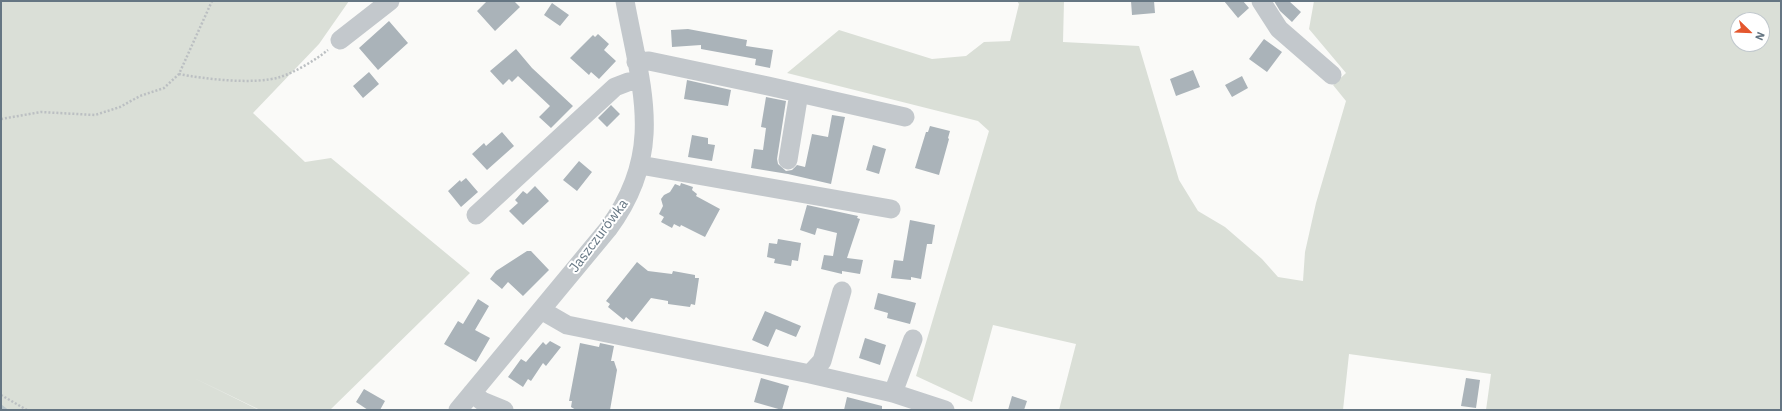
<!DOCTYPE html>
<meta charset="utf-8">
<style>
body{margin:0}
#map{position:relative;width:1782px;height:411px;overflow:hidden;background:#fafaf8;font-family:"IBM Plex Sans",sans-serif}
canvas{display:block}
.frame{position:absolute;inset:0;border:2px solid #657683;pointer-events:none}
.north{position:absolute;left:1730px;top:12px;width:40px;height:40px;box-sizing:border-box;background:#fff;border:1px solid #c1c8cd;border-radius:50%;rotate:113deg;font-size:11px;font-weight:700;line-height:16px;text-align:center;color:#657683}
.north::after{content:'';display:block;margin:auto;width:14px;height:18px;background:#e4572e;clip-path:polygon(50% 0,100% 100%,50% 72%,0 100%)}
</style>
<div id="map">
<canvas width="1782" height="411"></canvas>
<div class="frame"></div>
<div class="north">N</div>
</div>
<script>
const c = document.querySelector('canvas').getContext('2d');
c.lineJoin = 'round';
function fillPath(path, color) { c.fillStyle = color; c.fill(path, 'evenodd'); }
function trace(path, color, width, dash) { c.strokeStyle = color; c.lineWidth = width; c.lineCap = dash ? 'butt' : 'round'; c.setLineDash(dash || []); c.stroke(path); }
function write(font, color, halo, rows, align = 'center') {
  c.font = font + ' "IBM Plex Sans",sans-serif'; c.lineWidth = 4; c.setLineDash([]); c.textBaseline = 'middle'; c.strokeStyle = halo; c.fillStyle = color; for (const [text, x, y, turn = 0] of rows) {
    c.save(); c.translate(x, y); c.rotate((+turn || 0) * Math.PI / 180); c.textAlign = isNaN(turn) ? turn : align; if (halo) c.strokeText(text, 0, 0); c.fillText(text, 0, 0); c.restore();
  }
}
fillPath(new Path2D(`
 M1,1h348l-30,43 -66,69 52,49 26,-4 139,115 -140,137h-70l-68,-33 67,33h-258z
 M1017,1h47l-1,41 76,4 40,134 19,31 27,16 37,32 16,18 25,4 2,-29 11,-49 30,-102 -13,-16 13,-12 -37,-44 5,-28h467v409h-295l5,-36 -142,-20 -6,56h-284l17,-66 -83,-19 -21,77 -56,-26 73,-245 -11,-10 -191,-48 52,-43 93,29 34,-3 18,-14 26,-1 9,-37zM1738,20h24v24h-24z`), '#dadfd7');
trace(new Path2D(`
 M1,407l4,3`), '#bbc7cb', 4.5);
fillPath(new Path2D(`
 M487,1h27l6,6 -25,24 -18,-20z
 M1131,1h23l1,12 -23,2z
 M1224,1h19l6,7 -11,10z
 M1274,1h15l12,11 -9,10 -12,-11z
 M552,3l17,12 -9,11 -16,-11z
 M389,21l19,22 -30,27 -19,-22z
 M688,29l59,11 -1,6 27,4 -3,18 -15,-3 1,-6 -55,-10v-4l-29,2 -1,-17z
 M598,34l11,10 -5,6 12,11 -17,18 -8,-7 -2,3 -19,-17 23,-23 2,2z
 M1264,39l18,13 -15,20 -18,-13z
 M516,49l16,19 41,38 -22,22 -12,-11 11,-11 -32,-30 -6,6 -3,-3 -6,6 -13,-14z
 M1193,70l7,17 -24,9 -6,-17z
 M369,72l10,12 -16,14 -10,-12z
 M1242,76l6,12 -16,9 -7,-12z
 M687,80l44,10 -3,16 -44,-7z
 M766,97l20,4 -9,58 1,5 8,7 6,-1 5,-5 8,2 7,-33 16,3 4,-22 13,2 -14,67 -43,-10 -37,-6 3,-19 9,1 3,-22 -5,-1z
 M611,105l9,9 -13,13 -9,-9z
 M930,126l20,5 -2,7 1,1 -10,36 -24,-7 11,-36h2z
 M502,132l12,14 -27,24 -15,-16 12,-11 2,3z
 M692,135l16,3v6l7,1 -3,16 -24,-4z
 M873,145l13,4 -7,25 -13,-4z
 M579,161l13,11 -15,19 -14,-11z
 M466,178l12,14 -17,15 -13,-16 12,-11 1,2z
 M681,183l12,4 -1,3 5,4 -1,2 24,13 -15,28 -24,-12 -1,2 -6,-3 -2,4 -11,-6 3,-5 -5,-3 4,-8 -2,-7 3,-4 6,-3 5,-8 5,2z
 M535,186l14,15 -26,24 -14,-14 9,-8 -3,-3 8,-9 4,3z
 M807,205l51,11 -1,2 3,1 -13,39 16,2 -3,14 -18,-3v3l-21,-5 3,-14 9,1 4,-23 -20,-5 -2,7 -15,-5z
 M910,220l25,5 -3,19h-5l-6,35 -10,-2v3l-20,-2 3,-18 9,1z
 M778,239l23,4 -3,18 -6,-1 -1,6 -17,-3 1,-4 -8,-2 2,-14 8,1z
 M527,251h4l18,19 -26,26 -15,-14 -6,7 -12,-10 6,-8z
 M637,262l11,9 24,3 1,-3 22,4v3h4l-4,27 -4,-1 -1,3 -22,-3v-3l-17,-3 -19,24 -6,-5 -2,3 -16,-13 2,-3 -4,-3z
 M878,293l38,10 -6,21 -23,-6 1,-5 -14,-4z
 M478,299l11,7 -14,24 15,8 -14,24 -32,-18 14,-23 5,3z
 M765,311l36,15 -5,11 -20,-8 -8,18 -16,-7z
 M865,338l21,7 -6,20 -21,-7z
 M550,341l11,6 -15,19 -3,-3 -12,18 -3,-2 -5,8 -15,-10 13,-18 5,3 17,-20 3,3z
 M580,343l19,4 1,-4 14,3 -3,15h3l3,9 -7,40h-34l-5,-3 1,-6h-3z
 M761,378l28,8 -7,24 -28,-8z
 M1466,378l14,2 -4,28 -15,-2z
 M364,389l21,12 -5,9h-12l-12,-8z
 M1012,396l15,5 -3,9h-16z
 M847,397l35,9v4h-38z`), '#aab3b9');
trace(new Path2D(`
 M179,74c25,5 76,11 101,3 14,-4 37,-18 48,-27
 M1,119l40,-7 54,3 25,-8 20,-11 24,-8 15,-14 33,-73
 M1,395l26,15`), '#bbbfc2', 2.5, [2, 2]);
trace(new Path2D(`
 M1261,1l18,28 53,46
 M340,40l50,-39
 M636,62l13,-1 119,25 137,31
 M788,160l11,-67
 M640,165l251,44
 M476,215l139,-128 13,-5 12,-2
 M541,310l26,15 243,49 12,-13 20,-70
 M810,374l83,19 52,17
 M472,393l10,8 22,9
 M893,393l20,-54
 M458,410l150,-181c58,-78 33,-141 17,-228`), '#c3c8cc', 19);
write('14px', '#657683', '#fff', [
 ["Jaszczurówka",599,236,-53]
]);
</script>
